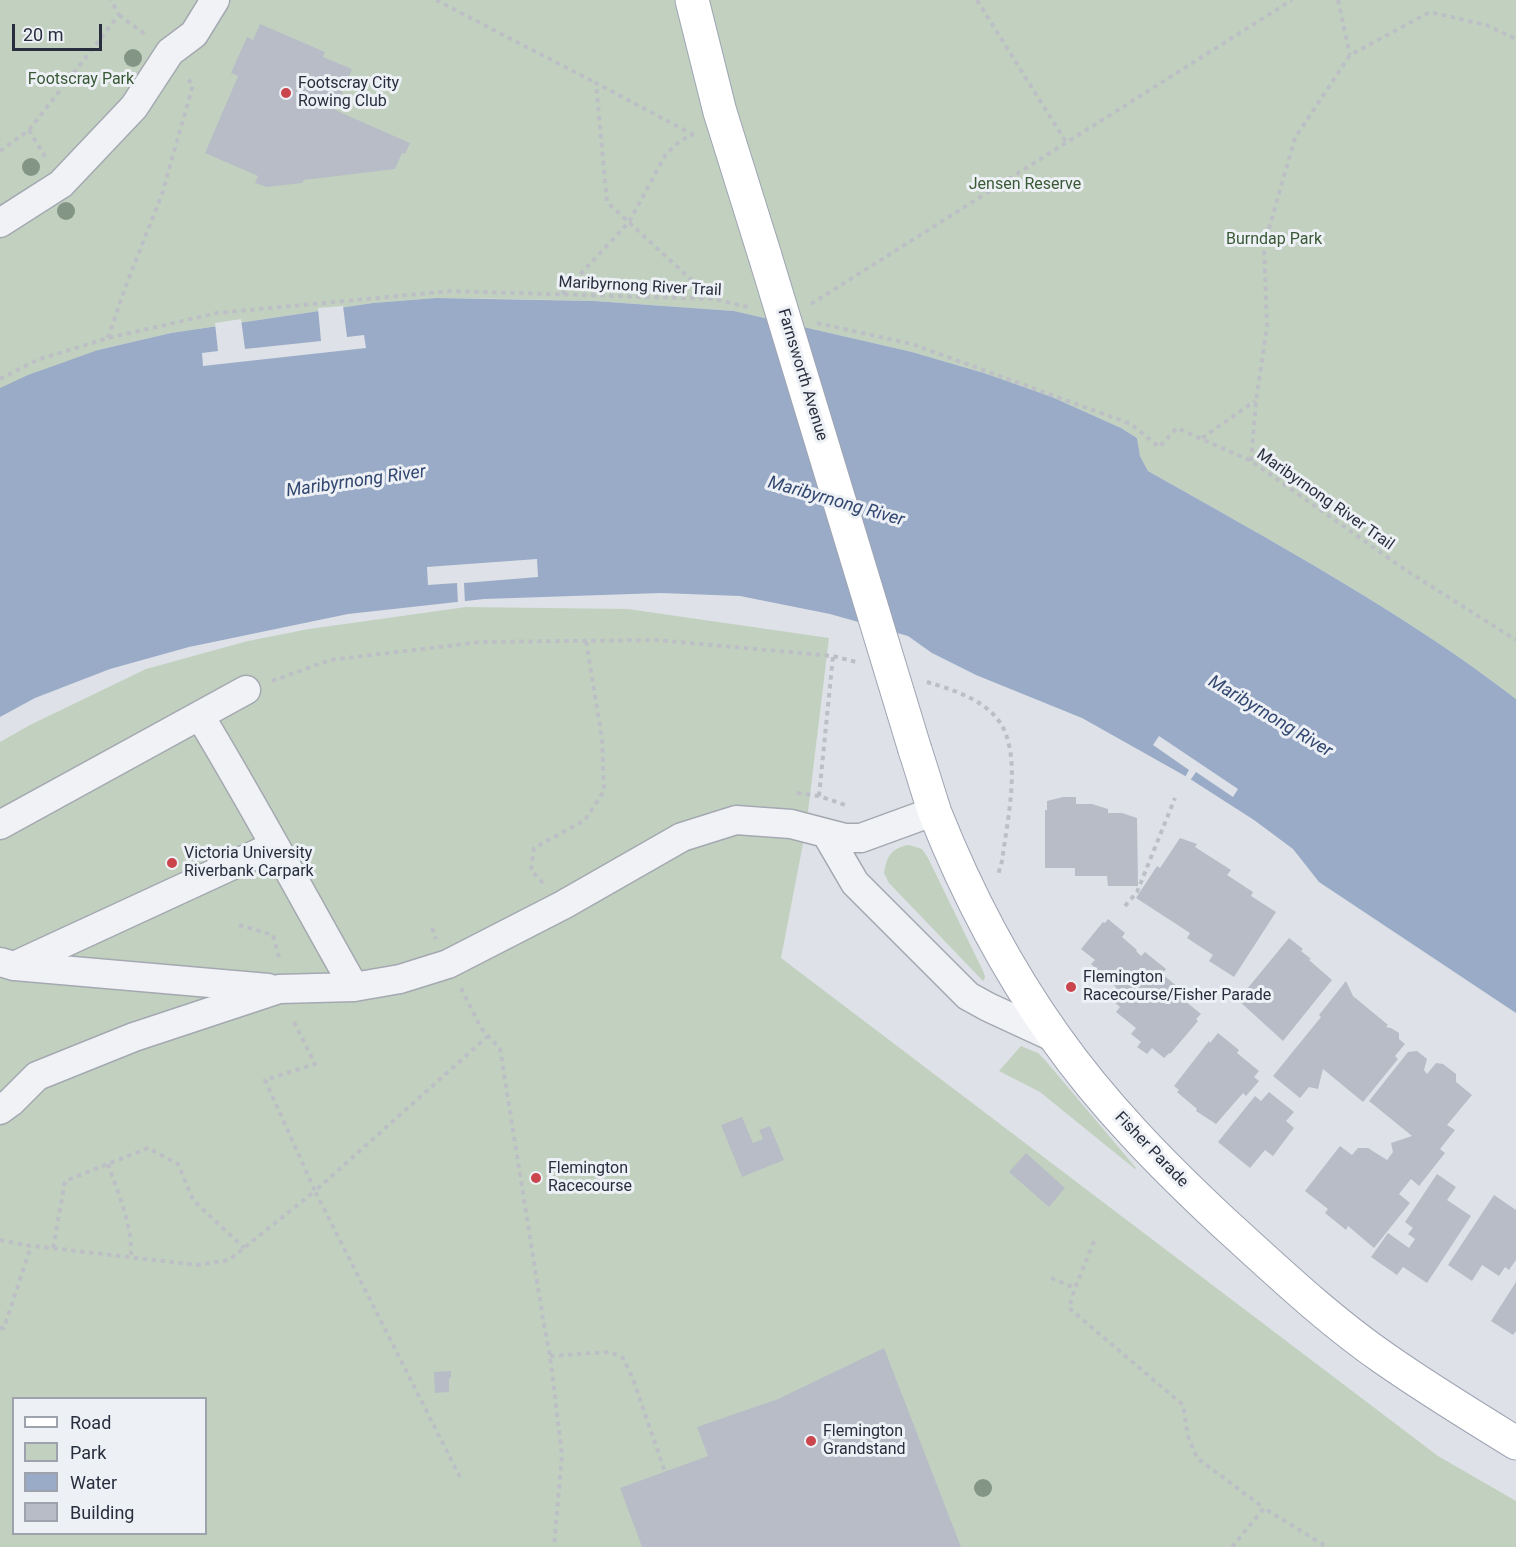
<!DOCTYPE html>
<style>
body{margin:0}
#map{position:relative;width:1516px;height:1547px;overflow:hidden;background:#dee1e7;font-family:Roboto,sans-serif}
canvas{display:block}
.legend{position:absolute;left:12px;top:1397px;width:195px;height:138px;box-sizing:border-box;background:#edf0f5;border:2px solid #9ea2ac;margin:0;padding:8px 10px;list-style:none;font-size:18px;color:#282e3e}
.legend li{display:flex;align-items:center;gap:12px;height:30px}
.legend b{width:30px;border:2px solid #9ea2ac}
.scale{position:absolute;left:12px;top:24px;width:90px;height:27px;box-sizing:border-box;border:3px solid #282e3e;border-top:0;padding-left:8px;font-size:18px;line-height:21px;white-space:nowrap;color:#282e3e;-webkit-text-stroke:4px #edf0f5;paint-order:stroke}
</style>
<div id="map">
<canvas width="1516" height="1547"></canvas>
<ul class="legend">
<li><b style="height:8px;background:#fff"></b>Road</li>
<li><b style="height:16px;background:#c2d1bf"></b>Park</li>
<li><b style="height:16px;background:#9aabc7"></b>Water</li>
<li><b style="height:16px;background:#b8bcc7"></b>Building</li>
</ul>
<div class="scale">20 m</div>
</div>
<script>
const c = document.querySelector('canvas').getContext('2d');
c.lineJoin = 'round';
function fillPath(path, color) { c.fillStyle = color; c.fill(path, 'evenodd'); }
function trace(path, color, width, dash) { c.strokeStyle = color; c.lineWidth = width; c.lineCap = dash ? 'butt' : 'round'; c.setLineDash(dash || []); c.stroke(path); }
function write(font, color, halo, rows, align = 'center') {
  c.font = font + ' Roboto,sans-serif'; c.lineWidth = 6; c.setLineDash([]); c.textBaseline = 'middle'; c.strokeStyle = halo; c.fillStyle = color; for (const [text, x, y, turn = 0] of rows) {
    c.save(); c.translate(x, y); c.rotate((+turn || 0) * Math.PI / 180); c.textAlign = isNaN(turn) ? turn : align; if (halo) c.strokeText(text, 0, 0); c.fillText(text, 0, 0); c.restore();
  }
}
fillPath(new Path2D(`
 M0,0h1516v699c-114,-88 -243,-157 -368,-228l-8,-15 -3,-18 -16,-10 -69,-31 -68,-24 -72,-21 -178,-41 -140,-10 -82,-2 -76,-1 -63,5 -202,30 -73,17 -98,57z
 M466,607l162,2 201,29 -23,190 -25,130 657,498 78,45v46h-1516v-805l30,-17 116,-56 102,-28 61,-12zM14,1398h192v136h-192z
 M909,845l13,4 6,9 56,115 1,5 -2,3 -94,-98 -5,-10c3,-17 7,-25 25,-28z
 M1021,1046l17,7 7,7 91,108 -1,1 -95,-77 -41,-21z`), '#c2d1bf');
fillPath(new Path2D(`
 M436,298l158,3 140,10 178,41 72,21 68,24 69,31 16,10 3,18 8,15c125,71 254,140 368,228v314l-197,-131 -26,-33 -39,-29 -67,-43 -105,-59 -106,-43 -44,-22 -24,-17 -78,-22 -90,-18 -79,-3 -177,6 -136,15 -159,33 -79,22 -75,29 -35,19v-329l28,-13 70,-25 73,-17 202,-30z`), '#9aabc7');
fillPath(new Path2D(`
 M343,306l4,31 17,-2 2,13 -163,18 -1,-13 16,-2 -3,-28 26,-4 4,30 76,-8 -3,-33z
 M537,559l1,18 -74,6 1,21h-7l-1,-21 -29,2 -1,-18z
 M1159,736l79,53 -5,8 -37,-25 -7,10 -5,-3 5,-9 -36,-25z`), '#dee1e7');
fillPath(new Path2D(`
 M260,24l65,28 -2,5 29,12 -17,41 75,33 -5,11 -3,-1 -7,16 -91,11 -2,3 -35,4 -12,-4 3,-7 -53,-23 33,-77 -7,-3 16,-36 6,3z
 M1063,797h13v7h16l16,5v4h14l15,5 1,68h-30l-1,-10h-32v-8h-30v-58h2v-9z
 M1180,838l17,6 -2,3 36,23 -4,5 26,17 -2,4 25,16 -42,65 -25,-16 4,-6 -26,-17 3,-5 -54,-35 21,-32 3,2z
 M1108,919l17,14 -3,4 15,13 -1,1 5,5 4,-4 21,17 -4,5 21,17 -4,5 22,18 -5,5 2,2 -28,33 -1,-1 -5,5 -12,-10 -5,6 -10,-7 4,-5 -10,-8 5,-6 -20,-16 4,-5 -12,-10 8,-10 -25,-23 4,-4 -14,-11 22,-27 2,1z
 M1289,938l14,11 -2,2 10,8 -2,1 23,20 -49,61 -45,-41z
 M1346,981l7,15 35,29 -2,2 5,1 8,5v6l6,5 -10,12 3,3 -35,43 -40,-33 -5,20 -9,-2 -9,11 -27,-22 48,-59 -2,-2z
 M1218,1033l21,17 -2,3 22,18 -5,6 5,4 -13,15 -3,-3 -27,31 -20,-13 1,-2 -20,-17 2,-2 -5,-4 35,-45 1,2z
 M1417,1051l10,8 -3,11 3,4 9,-11 7,1 13,10v8l16,13 -25,30 8,5 -15,19 5,4 -26,33 -8,-7 -12,15 11,9 -36,45 -26,-22 -2,4 -21,-17 3,-4 -23,-18 35,-45 12,9 6,-7h10l19,12 6,-8 -2,-9 21,-7 -43,-35 39,-49z
 M1269,1092l25,20 -8,9 8,7 -21,28 -8,-6 -15,18 -32,-26 37,-46 6,5z
 M742,1117l11,26 10,-4 -4,-9 11,-4 14,34 -42,17 -21,-52z
 M1026,1153l39,35 -16,19 -40,-35z
 M1437,1174l19,13 -9,13 24,16 -44,67 -24,-16 -6,8 -26,-18 17,-24 21,15 6,-9 -7,-5 5,-6 -8,-6z
 M1494,1195l22,15v50l-7,10 -4,-3 -6,9 -17,-11 -10,16 -24,-16z
 M1516,1282v49l-3,4 -22,-14z
 M884,1348l77,199h-319l-22,-59 88,-32 -11,-29 81,-28z
 M451,1371v7h-2v14l-14,1 -1,-21z`), '#b8bcc7');
const minor = new Path2D(`
 M0,223l61,-39 73,-77 36,-55 24,-18 21,-34
 M200,716c54,89 103,181 154,271l46,-8 48,-15 115,-59 119,-68 54,-17 55,4 54,14h16l74,-27
 M0,825l246,-135
 M827,835l28,48 113,113 20,11 67,31
 M0,962l14,4 260,-120
 M15,966l253,22
 M0,1110l11,-8 26,-26 97,-39 145,-48 75,-2`);
const major = new Path2D(`
 M692,0l28,112 45,144
 M915,750c7,21 13,42 20,63 31,78 71,155 120,224 48,68 107,128 168,185 52,47 104,97 162,137 43,30 87,57 131,84`);
trace(minor, '#a4a8b1', 31);
trace(major, '#9ea4b3', 35);
trace(new Path2D(`
 M436,0l160,83
 M977,0l89,142
 M1338,0l12,55
 M119,15l27,20
 M29,130l17,28
 M694,135l-98,-52 11,119 105,97
 M0,151l29,-21 90,-115 -8,-15
 M562,294l67,-72 37,-68 15,-14 12,-5
 M811,304l481,-304
 M817,323l95,21 219,80 28,23 18,-19 74,33 156,110 109,69
 M108,338l17,-50 37,-94 31,-109 -5,-6
 M0,379l37,-19 71,-22 109,-25 234,-22 262,8 35,8
 M1202,438l53,-37
 M1251,461l5,-60 11,-75 -3,-80 31,-108 55,-83 80,-43 56,13 30,14
 M272,681l58,-21 151,-18 176,-2 176,16 23,6
 M927,682c24,7 56,17 72,39 24,34 8,100 3,140l-4,14
 M797,793l22,3 26,9
 M819,796l14,-140
 M543,883l-12,-13 3,-22 51,-28 19,-29 -2,-53 -16,-97
 M1125,906l12,-14 38,-94
 M239,925l34,10 7,26
 M432,928l4,11
 M461,988l20,40 19,21 43,270 7,37 12,99 -8,92
 M108,1164c10,30 25,62 23,94
 M0,1240l25,5 172,20 32,-5 86,-69 -50,-111 50,-16 -23,-46
 M1094,1241l-19,47 -6,20 114,97 5,31 9,22 67,50
 M53,1248l12,-67 83,-33 30,16 15,36 51,48
 M1051,1278l24,10
 M0,1328h4l27,-82
 M550,1356l60,-4 13,6 10,21 32,93
 M460,1477l-145,-286 173,-155
 M1232,1547l32,-39 63,39`), '#bdbfc6', 4, [4.5, 4.5]);
trace(minor, '#f1f2f6', 28);
trace(major, '#fff', 33);
const majorBridge = new Path2D(`
 M765,256l150,494`);
trace(majorBridge, '#9ea4b3', 35, []);
trace(majorBridge, '#fff', 33);
c.fillStyle = '#839685';
for (const [x, y] of [
 [133,58],
 [31,167],
 [66,211],
 [983,1488]
]) { c.beginPath(); c.arc(x, y, 9, 0, 2 * Math.PI); c.fill(); }
for (const [x, y, r, color] of [
 [286,93,6,"#ca454c"],
 [172,863,6,"#ca454c"],
 [1071,987,6,"#ca454c"],
 [536,1178,6,"#ca454c"],
 [811,1441,6,"#ca454c"]
]) { const dot = new Path2D(); dot.arc(x, y, r, 0, 2 * Math.PI); c.fillStyle = color; c.fill(dot); trace(dot, '#edf0f5', 2); }
write('16px', '#395935', '#edf0f5', [
 ["Footscray Park",81,80],
 ["Jensen Reserve",1025,185],
 ["Burndap Park",1274,240]
]);
write('16px', '#282e3e', '#edf0f5', [
 ["Footscray City",298,84],
 ["Rowing Club",298,102],
 ["Victoria University",184,854],
 ["Riverbank Carpark",184,872],
 ["Flemington",1083,978],
 ["Racecourse/Fisher Parade",1083,996],
 ["Flemington",548,1169],
 ["Racecourse",548,1187],
 ["Flemington",823,1432],
 ["Grandstand",823,1450]
], 'left');
write('16px', '#282e3e', '#edf0f5', [
 ["Maribyrnong River Trail",640,287,3],
 ["Farnsworth Avenue",802,375,73],
 ["Maribyrnong River Trail",1325,500,35],
 ["Fisher Parade",1151,1150,46]
]);
write('italic 18px', '#334870', '#edf0f5', [
 ["Maribyrnong River",356,482,-8],
 ["Maribyrnong River",836,502,16],
 ["Maribyrnong River",1270,717,31]
]);
</script>
